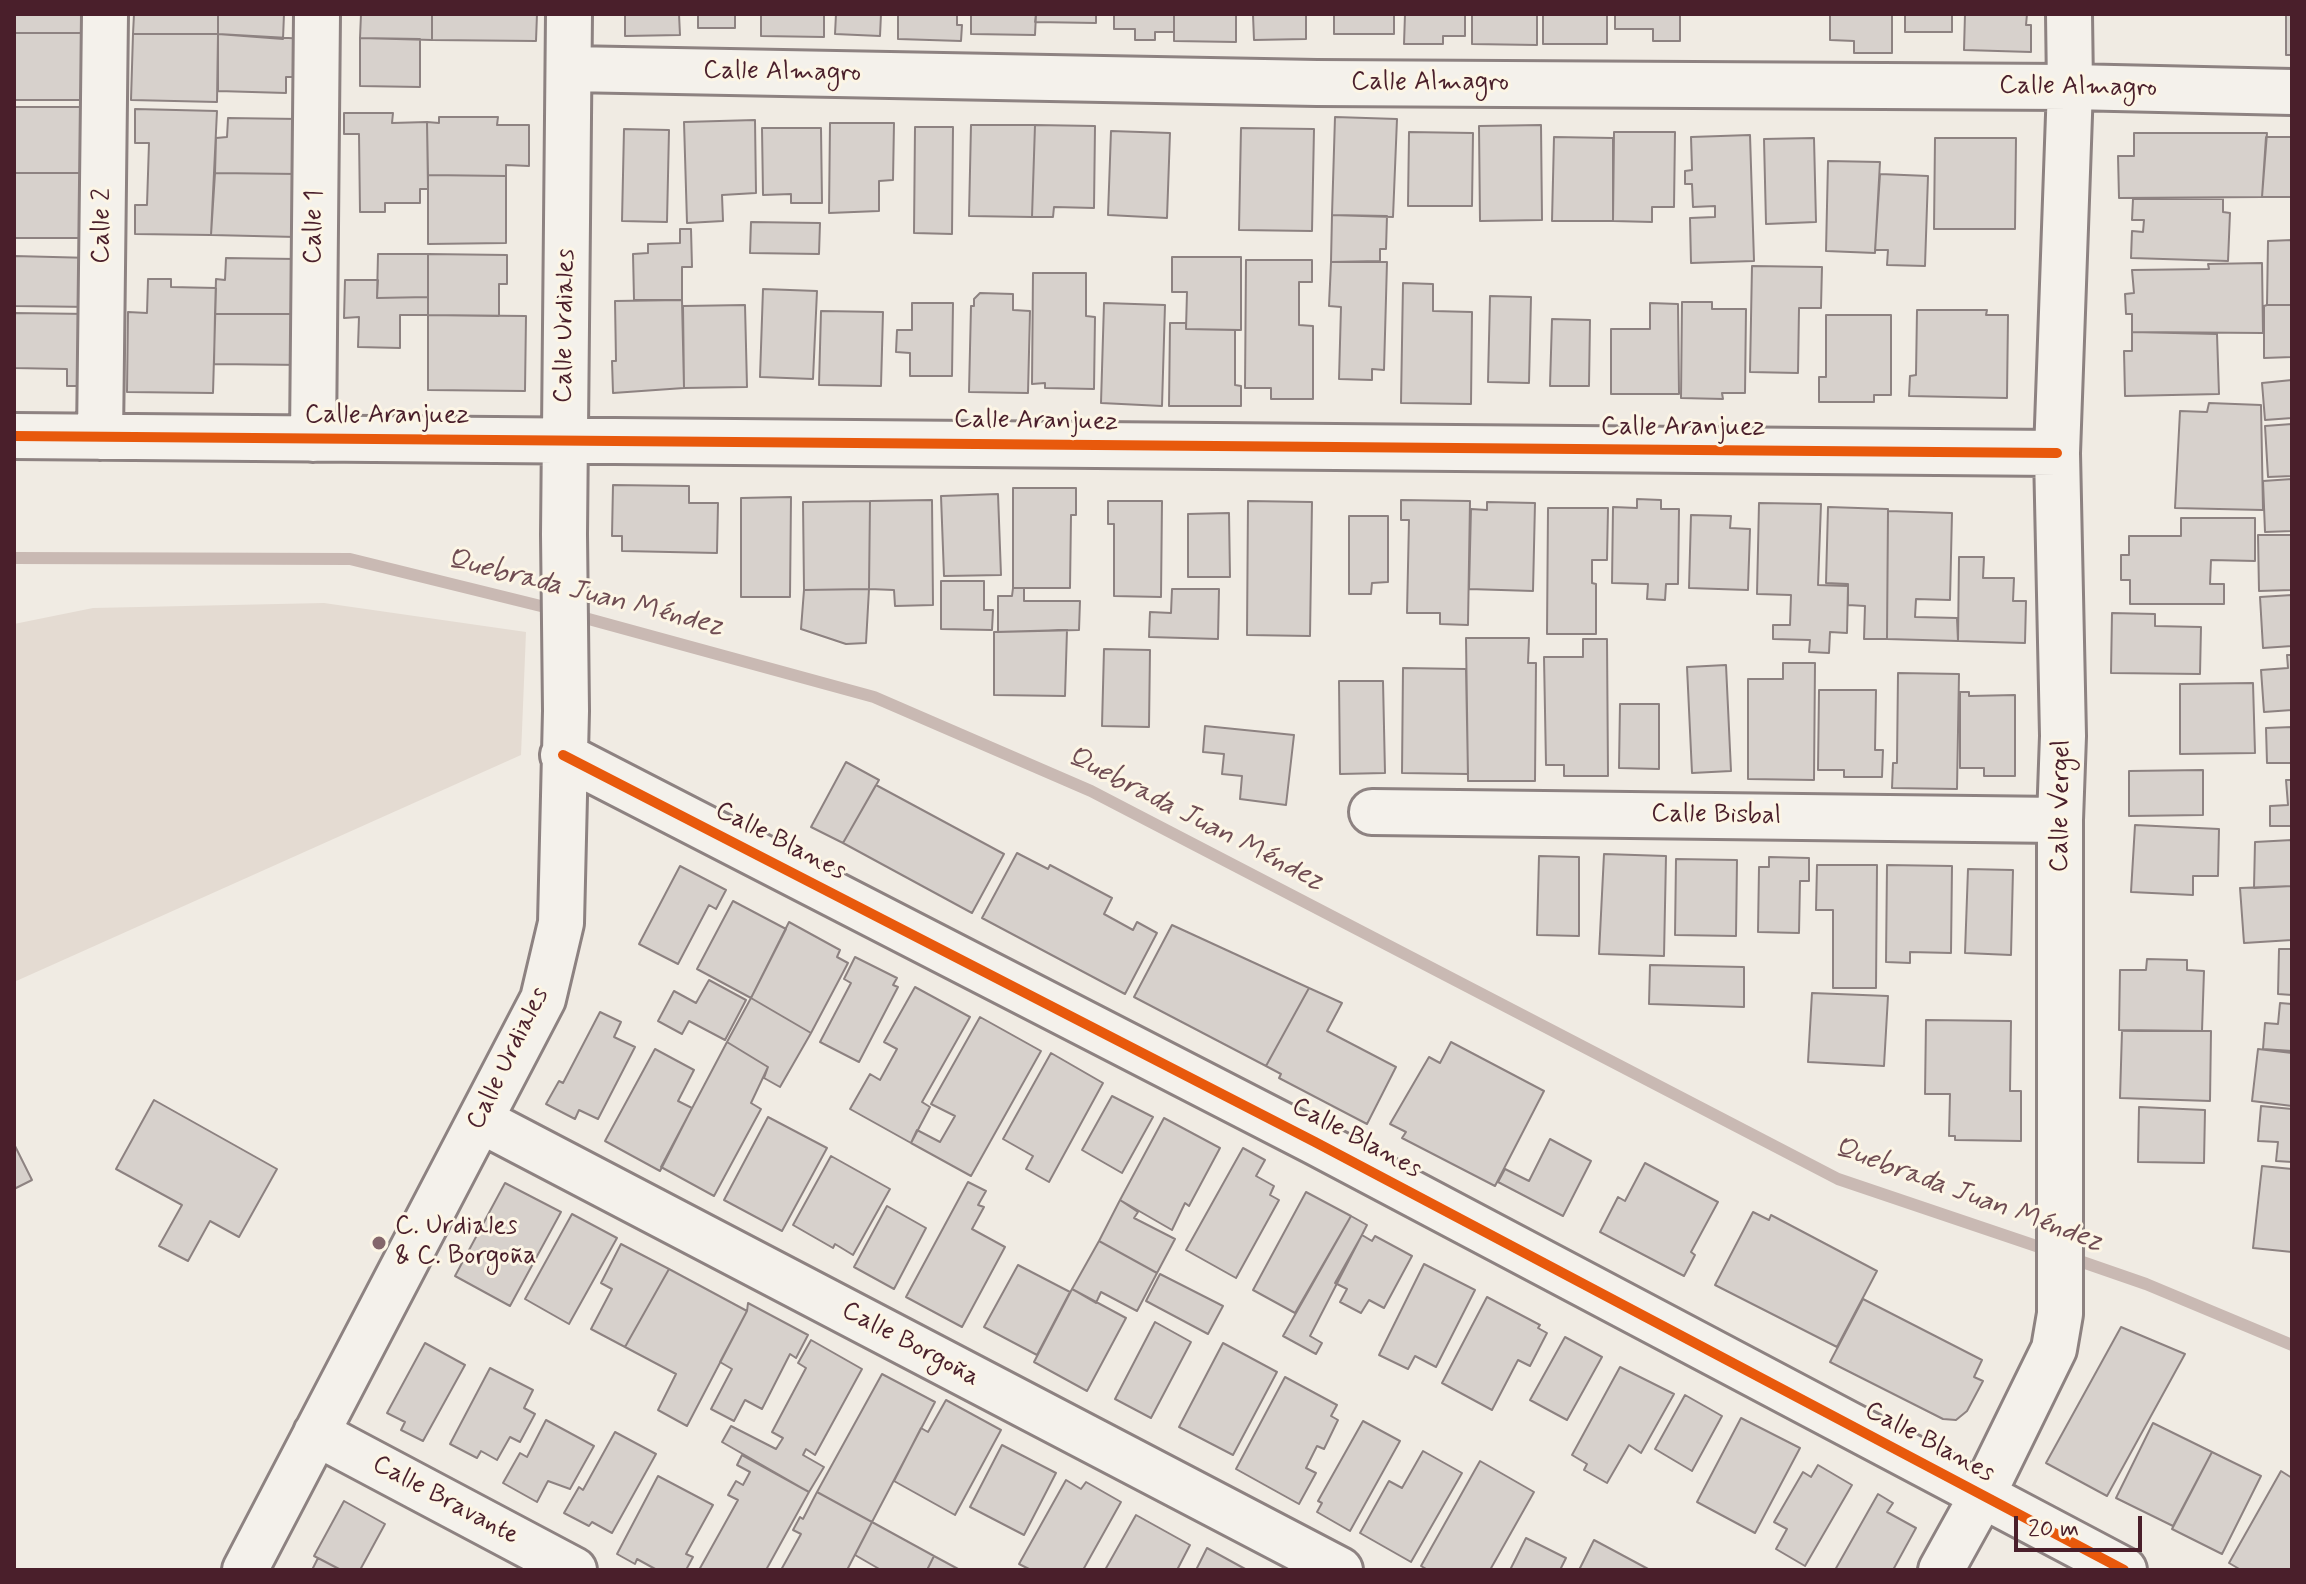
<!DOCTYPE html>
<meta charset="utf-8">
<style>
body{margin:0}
#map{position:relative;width:2306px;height:1584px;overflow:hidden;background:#f0ebe3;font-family:Mynerve,sans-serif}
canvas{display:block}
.frame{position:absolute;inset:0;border:16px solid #4a1f2b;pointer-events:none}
.scale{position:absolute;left:2014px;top:1516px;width:128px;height:36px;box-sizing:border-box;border:4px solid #4a1f2b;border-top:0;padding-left:10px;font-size:24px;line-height:28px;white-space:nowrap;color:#4a1f2b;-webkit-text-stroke:6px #fcf5e5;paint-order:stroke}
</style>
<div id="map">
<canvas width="2306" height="1584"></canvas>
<div class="frame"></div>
<div class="scale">20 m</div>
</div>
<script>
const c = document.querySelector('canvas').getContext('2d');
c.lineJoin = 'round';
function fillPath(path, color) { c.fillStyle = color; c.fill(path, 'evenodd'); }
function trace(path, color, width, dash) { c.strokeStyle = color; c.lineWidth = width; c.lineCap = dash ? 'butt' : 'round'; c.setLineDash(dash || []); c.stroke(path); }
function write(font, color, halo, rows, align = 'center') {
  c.font = font + ' Mynerve,sans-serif'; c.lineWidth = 6; c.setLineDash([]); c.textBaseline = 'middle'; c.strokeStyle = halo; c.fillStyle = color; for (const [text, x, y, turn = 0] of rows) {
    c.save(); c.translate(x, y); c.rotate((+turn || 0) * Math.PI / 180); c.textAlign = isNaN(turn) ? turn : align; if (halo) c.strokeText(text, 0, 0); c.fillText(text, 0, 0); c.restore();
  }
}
fillPath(new Path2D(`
 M324,603l202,29 -5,123 -507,227v-358l79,-16z`), '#e4dbd2');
trace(new Path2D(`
 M14,558l336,1 207,51
 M574,615l300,82 217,94 747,388 213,72
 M2068,1257l78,27 146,61`), '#c9b9b3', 12);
const building = new Path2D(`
 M14,14h77l-1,19h-76z
 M134,14h84v20h-85z
 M218,14h66l-1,25 -65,-5z
 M361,14h71v26l-72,-2z
 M432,14h105l-1,27 -104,-1z
 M625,14h54l1,21 -55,1z
 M698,14h37v14h-37z
 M761,14h63v23l-63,-1z
 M836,14h45l-1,22 -45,-2z
 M898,14h59v11h5l-1,16 -63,-2z
 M971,14h65l-1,21 -64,-1z
 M1036,14h60v9l-61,-1z
 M1114,14h60v18h-19v8h-20v-11h-21z
 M1174,14h62v28l-62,-1z
 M1306,14v25l-52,1 -1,-25z
 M1334,14h60v20h-60z
 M1405,14h60v22h-22v8h-39z
 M1472,14h65v31l-65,-1z
 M1543,14h64v30h-64z
 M1615,14h65v27h-27v-12h-38z
 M1830,14h62v39h-38v-12l-24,-1z
 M1905,14h47v18h-47z
 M1965,14h62l-1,11h5v27l-67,-2z
 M2286,14h6v41h-6z
 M14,33h76l1,67h-77z
 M133,34h85l-1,68 -86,-2z
 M218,34l88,5 -2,38h-18v16l-68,-2z
 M360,38l60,1v48l-60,-1z
 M14,107h75l1,66h-76z
 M135,109l82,2 -6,124 -76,-1v-29h12l2,-62h-14z
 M344,113h49l-1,10 35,-1 1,67h-8v14h-35v9h-25l-1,-78h-15z
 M439,117h59l-1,8h32v41l-23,-1v11l-78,-1 -1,-53 12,1z
 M1335,117l62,2 -4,98 -61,-2z
 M228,118l71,1 -1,55 -83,-1 1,-35 11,-1z
 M755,120l1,73 -34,2 1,26 -36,2 -3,-101z
 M830,123h64l-1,57 -14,1v30l-50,2z
 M971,125h64l-3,92 -63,-1z
 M1035,125l60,1 -1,82 -40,-1 -1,10h-21z
 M1541,125l1,95 -62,1 -1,-95z
 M915,127h38l-1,107 -38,-1z
 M762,128h59l1,75h-31v-9l-28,1z
 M1241,128l73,1 -2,102 -73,-1z
 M624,129l45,1 -2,92 -45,-1z
 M1111,131l59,2 -3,85 -59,-3z
 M1409,132l64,1 -1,73h-64z
 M1614,132h61l-1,75h-22v15l-39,-1z
 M2134,133h133l-5,64 -143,1 -1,-42h16z
 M1750,135l4,126 -63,2 -1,-45 25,-1v-11l-22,1 -1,-23h-7v-13l7,-1 -1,-33z
 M1554,137l59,1v83h-61z
 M2266,137h26v60h-30z
 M1814,138l2,84 -50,2 -2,-85z
 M1935,138h81l-1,91h-81z
 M1828,161l52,1 -5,91 -49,-2z
 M14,173h76v65h-76z
 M215,173l83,1 -2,63 -85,-2z
 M1880,174l48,2 -3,90 -38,-1 1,-15h-13z
 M428,175l78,1v67l-78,1z
 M2133,199h90v13l7,1 -2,48 -97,-3 1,-27 11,1 1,-12h-12z
 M1332,215l55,1 -1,33h-6v12l-49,1z
 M751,222l69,1 -1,31 -69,-1z
 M680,229h11l1,38h-10v33h-48l-1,-46 15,-1v-9l32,-1z
 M2292,240v65h-25l1,-64z
 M378,254h50v43l-51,1z
 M428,254l79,1v29h-8v32l-71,-1z
 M14,256l78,2 -1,49 -77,-1z
 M1172,257h69v73l-55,-1 1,-37h-15z
 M226,258l70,1 -1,55h-80l1,-35 9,1z
 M1246,260h66v22h-13v43l14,1v73h-42v-11h-26z
 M1331,262h56l-3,108 -12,-1v11l-33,-1 2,-72 -12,-1z
 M2262,263l1,70 -131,-1v-18h-6l-1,-20 9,-1 -2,-23 77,-1 -1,-5z
 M1752,266l70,1 -1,41h-22l-1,65 -48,-1z
 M1033,273h53v43l9,1 -1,72 -49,-1v-5l-13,1z
 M148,279h23v8l45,1 -3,105 -86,-1 1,-80 19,1z
 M345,280h33l-1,18 51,-1v18h-28v33l-42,-1 1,-30 -15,1z
 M1403,283l30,1v27l39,1 -1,92 -70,-1z
 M763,289l54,2 -4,88 -53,-2z
 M980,293l33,1v16l17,1 -2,82 -59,-1 2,-86h3v-7z
 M1490,296l41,1 -2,86 -41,-1z
 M682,300l2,88 -71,5 -1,-32h4l-1,-60z
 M1682,302h30v7h34l-1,84h-23l1,6 -42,-1z
 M912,303h41l-1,73h-42v-23l-14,-1 1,-22h15z
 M1104,303l61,2 -3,101 -61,-3z
 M1650,303l28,1 1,90h-68v-65h39z
 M745,305l2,82 -63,1 -1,-82z
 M2267,305h25v52l-28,1v-52z
 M1917,310h70l-1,5h22l-1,83 -98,-2 1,-20 6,-1z
 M821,311l62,1 -2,74 -62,-1z
 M14,313l75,1 -1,72h-21v-17l-53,-1z
 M215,314h89l-1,51 -89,-1z
 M428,315l98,1 -1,75 -97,-1z
 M1826,315h65v80h-17v7h-55v-25h7z
 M1552,319l38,1 -1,66h-39z
 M1170,323h16v6l49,1v55l6,1v20h-72z
 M2132,332l85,2 2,60 -94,2 -1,-45h8z
 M2292,380v38l-27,2 -3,-37z
 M2209,403l52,2 2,105 -88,-2 5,-97 27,1z
 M2292,424v52l-24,1 -3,-51z
 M2292,479v52l-27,1 -2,-51z
 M613,485l76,1v17h29l-1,50 -95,-2v-15h-10z
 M1013,488h63v27h-5l-1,73h-57z
 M998,494l3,81 -57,1 -3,-80z
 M791,497l-1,100h-49v-99z
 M1637,499l24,1v9h18l-1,75h-12l-1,16 -18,-1 1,-15 -36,-1 1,-76 24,1z
 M932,500l1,105 -38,1 -1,-16 -25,-1 1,-88z
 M1401,500l69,1 -2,124 -28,-1v-11h-33l2,-93h-8z
 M870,501l-1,88 -65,1 -1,-88z
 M1108,501h54l-1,96 -47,-1v-72h-6z
 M1248,501l64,1 -2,134 -63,-1z
 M1487,502l48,1 -2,88 -64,-2 2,-80 16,1z
 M1759,503l62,1 -3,81 30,1 -1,47 -17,-1 -1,21 -20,-1 1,-12 -37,-1v-14h17l1,-30 -34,-1z
 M1828,507l60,2 -1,130h-23l1,-33 -17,-1v-21l-22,-1z
 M1548,508h60l-1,52h-15v23l4,1v50h-49z
 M1888,511l64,2 -2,87 -34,-1 -1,18 42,1 1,23 -71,-2z
 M1229,513l1,64h-42v-63z
 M1691,515l40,1 -1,12 20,1 -2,61 -59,-2z
 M1349,516h39v66l-16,1 -1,11h-22z
 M2181,518h74v43l-44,-1 -1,24h14v20h-94v-24h-9v-25h8v-19h52z
 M2258,535h34v55l-33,1z
 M1959,557h25l-1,21h31l-1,23h13l-1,42 -67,-2z
 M941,581h43v29h9l-1,20 -51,-1z
 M1013,588h11v13h56l-1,29 -81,2v-36h14z
 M869,589l-3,54 -20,1 -45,-15 3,-39z
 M1172,589h47l-1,50 -69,-2 1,-25 21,1z
 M2292,595v51l-29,2 -3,-51z
 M2112,613l43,1v12l46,1 -1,47 -89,-1z
 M1067,630l-2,66 -71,-1v-63z
 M1466,638h63l-1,25h8l-1,118h-67z
 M1583,639h24l1,137h-44v-11h-18l-2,-108h39z
 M1104,649l46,1 -1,77 -47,-1z
 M2287,655h5v55l-28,2 -3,-42 27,-2z
 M1783,663h32l-1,117 -66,-1v-100h35z
 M1726,665l5,106 -39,2 -5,-106z
 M1403,668l63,1 2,105 -66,-1z
 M1898,673l61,1 -2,115 -65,-1 1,-25h4z
 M1339,681h44l2,92 -45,1z
 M2253,683l2,70 -75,1v-70z
 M1819,690h57l-1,60h8l-1,27h-38v-7h-26z
 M1960,692h9v4l46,-1v81h-31v-8h-24z
 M1620,704h39v65l-40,-1z
 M1205,726l89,9 -8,70 -46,-6 2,-23 -20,-2 2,-20 -21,-2z
 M2292,727v36h-25l-1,-35z
 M846,762l33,18 -36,63 -32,-16z
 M2203,770v45l-74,1v-45z
 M2286,780h6v46h-22v-20l18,-1z
 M876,785l128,69 -32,59 -129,-70z
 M2135,825l84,4 -1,47h-25v19l-62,-3z
 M2292,840v46l-38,2 1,-46z
 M1017,853l31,16 2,-4 62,33 -8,16 29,16 4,-8 20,11 -32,61 -143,-76z
 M1604,854l62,2 -2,100 -65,-2z
 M1539,856l40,1v79l-42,-1z
 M1769,857l40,1v23h-9l-1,52 -41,-1 1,-65h10z
 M1676,859l61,1 -1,76 -61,-1z
 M1817,865h60l-1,123h-43v-78h-17z
 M1887,865l65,1 -1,87 -41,-1v11l-24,-1z
 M680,866l46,24 -10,19 -7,-4 -31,59 -39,-20z
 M1968,869l45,1 -2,85 -46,-2z
 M2292,886v54l-48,3 -4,-55z
 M733,901l53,28 -35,69 -54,-29z
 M789,922l51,28 -3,7 11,6 -37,70 -60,-35z
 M1172,925l137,63 -43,78 -132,-69z
 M2279,949h13v46l-14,-1z
 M855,957l42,21 -4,7 5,2 -39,75 -39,-20 31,-59 -7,-4z
 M2147,959l40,1v10l17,1 -2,60 -83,-1 1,-60h26z
 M1650,965l94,2v40l-95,-3z
 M709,980l37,20 -21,40 -36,-19 -7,13 -24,-13 16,-30 22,12z
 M915,987l55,30 -48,85 8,5 -19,36 -61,-34 20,-35 10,6 17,-31 -13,-7z
 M1309,988l33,15 -15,28 69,36 -29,57 -88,-46 2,-4 -15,-8z
 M1812,993l76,3 -4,70 -76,-4z
 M751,998l60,35 -31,54 -16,-9 4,-11 -41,-25z
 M2280,1003l12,1v47l-29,-2 2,-26 13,1z
 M600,1012l21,10 -7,15 21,10 -37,72 -19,-9 -4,9 -29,-15 13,-23 4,2z
 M980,1017l61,34 -70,125 -60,-33 6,-13 23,12 15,-26 -24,-12z
 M1926,1020l85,1 -1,70h11v50l-66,-1v-4h-6l1,-42h-25z
 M2122,1031h89l-1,70 -90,-3z
 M727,1042l41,25 -17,36 10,6 -47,87 -53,-29z
 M1451,1042l93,49 -49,95 -93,-48 4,-6 -16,-8 39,-67 11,6z
 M655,1049l39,21 -16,31 14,7 -32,63 -55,-30z
 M2258,1049l34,4v53l-40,-5z
 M1051,1053l52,30 -54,99 -23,-13 7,-13 -30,-17z
 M1112,1096l41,21 -31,56 -40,-23z
 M154,1100l123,69 -38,68 -29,-16 -22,40 -29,-15 23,-41 -66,-36z
 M2261,1106l31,3v53l-16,-1 2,-19 -20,-1z
 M2139,1107l66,3 -1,53 -66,-1z
 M768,1117l59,31 -45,83 -58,-31z
 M1164,1118l56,30 -31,58 -4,-3 -13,27 -52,-30z
 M1550,1139l41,22 -28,55 -65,-34 7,-13 24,12z
 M14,1144l18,36 -18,9z
 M1243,1148l22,12 -9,16 18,10 -4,9 9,5 -43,78 -50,-28z
 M831,1156l59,33 -37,66 -18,-11 -2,4 -40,-23z
 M1645,1163l73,39 -27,50 4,3 -11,21 -84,-44 18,-35 7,4z
 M2262,1166l30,3v83l-39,-4z
 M968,1182l18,9 -8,14 6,2 -12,22 33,18 -43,80 -56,-30z
 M505,1183l56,29 -51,94 -55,-30z
 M1306,1192l45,24 -56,97 -42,-23z
 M1120,1200l18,12 -4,6 41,21 -18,34 -58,-32z
 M887,1206l39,22 -32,61 -40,-22z
 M1753,1212l16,8 2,-5 106,56 -40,76 -122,-62z
 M572,1214l45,24 -48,86 -44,-25z
 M1351,1216l16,9 -57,111 12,7 -6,11 -33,-18z
 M1362,1235l10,6 3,-5 37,20 -28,52 -15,-8 -8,13 -21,-11 7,-13 -12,-6z
 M1099,1241l58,32 -20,38 -36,-19 -5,11 -24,-14z
 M621,1244l48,25 -44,78 -34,-18 21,-40 -11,-6z
 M1424,1264l51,26 -39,77 -21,-11 -7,13 -29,-14z
 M1018,1265l52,27 -33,63 -53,-28z
 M669,1269l78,42 -60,115 -29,-16 18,-36 -51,-27z
 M1160,1274l63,32 -15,28 -62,-33z
 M1072,1289l54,29 -39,73 -53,-29z
 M1487,1297l53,28 -2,3 9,5 -17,33 -12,-6 -26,50 -50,-27z
 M1863,1299l119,61 -8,17 9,4 -16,30 -11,9 -13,-1 -113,-57z
 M748,1303l60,32 -12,23 -6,-4 -28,55 -17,-9 -11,21 -23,-12 21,-40 -12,-7 27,-51z
 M1155,1322l36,20 -40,76 -36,-19z
 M2121,1327l64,27 -78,142 -61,-33z
 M1565,1337l37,20 -35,63 -37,-20z
 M811,1340l51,29 -47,86 -9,-6 -3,6 21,12 -15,25 -87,-50 9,-16 45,23 7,-11 -11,-6 34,-64 -8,-5z
 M425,1343l40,22 -42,76 -22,-11 4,-8 -18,-9z
 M1223,1343l54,29 -44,83 -54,-28z
 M1620,1367l54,27 -33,59 -12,-8 -22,38 -23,-13 3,-6 -15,-9z
 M490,1368l43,22 -9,18 11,6 -15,28 -10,-5 -13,23 -16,-9 -4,7 -27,-14z
 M882,1374l53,28 -63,120 -55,-30z
 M1285,1377l52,28 -6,11 7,4 -14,29 -7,-3 -11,22 10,5 -17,31 -63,-35z
 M1685,1395l37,21 -30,55 -37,-22z
 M946,1400l55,30 -46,85 -61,-34 27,-53 7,4z
 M1741,1418l59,30 -45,85 -58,-31z
 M546,1420l48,26 -24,43 -22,-8 -11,21 -34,-19 17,-30 7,4z
 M1363,1421l37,20 -50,90 -33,-19 5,-9 -4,-2z
 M2153,1423l59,29 -39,74 -57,-28z
 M615,1432l41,22 -44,79 -20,-11 -3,4 -25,-13 15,-26 4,3z
 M1002,1445l54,28 -32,62 -54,-28z
 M1423,1451l39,22 -51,89 -51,-29 29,-52 13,7z
 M2212,1452l49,24 -39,78 -50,-25z
 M742,1455l67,37 -43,78h-67l39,-70 -10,-5 8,-14 7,4 7,-13 -13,-7z
 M1480,1461l54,31 -44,78h-62l-7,-4z
 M1818,1465l34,20 -47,81 -29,-17 11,-20 -13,-7 29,-50 8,5z
 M2281,1471l11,7v92h-51l-12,-7z
 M658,1476l55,29 -27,49 7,3 -7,13h-29l-20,-11 -2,5 -18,-10z
 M1066,1480l15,9 5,-7 35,20 -38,68h-52l-12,-6z
 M817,1492l55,30 -25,48h-66l20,-36 -8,-4 7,-13 3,2z
 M1878,1494l15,9 -6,9 29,16 -23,42h-58z
 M344,1501l41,23 -25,46h-19l-27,-14z
 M1136,1515l54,30 -13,25h-72z
 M872,1522l62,34 -7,14h-46l-26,-15z
 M1526,1538l40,20 -6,12h-50z
 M1594,1540l56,30h-71z
 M1207,1548l40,22h-51z
 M934,1556l26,14h-33z
 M318,1558l23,12h-29z`);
fillPath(building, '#d7d1cc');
trace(building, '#8d8281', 2);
const minor = new Path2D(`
 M569,69l748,14 753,4 222,5
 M14,436l2043,17
 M100,437l5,-423
 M313,439l4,-425
 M563,755l752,387 809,428
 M1372,812l688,8
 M480,1120l860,450
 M316,1433l258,137
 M245,1570l298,-571 18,-76 5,-212 -2,-177 5,-520
 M1941,1570l41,-74 72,-147 6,-35v-494l3,-84 -6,-283 13,-366 -1,-73`);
trace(minor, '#8d8281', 50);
trace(minor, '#f4f1eb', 44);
trace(new Path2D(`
 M14,436l2043,17
 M563,755l752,387 809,428`), '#e8590c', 10);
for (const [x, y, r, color] of [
 [379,1243,8,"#84666b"]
]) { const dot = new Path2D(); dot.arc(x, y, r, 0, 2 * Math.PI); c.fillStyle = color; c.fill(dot); trace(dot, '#fcf5e5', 3); }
write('26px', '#4a1f2b', '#fcf5e5', [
 ["Calle Almagro",782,73,1],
 ["Calle Almagro",1430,84],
 ["Calle Almagro",2078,88,1],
 ["Calle 2",103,226,-89],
 ["Calle 1",315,227,-89],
 ["Calle Urdiales",566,326,-89],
 ["Calle Aranjuez",387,417],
 ["Calle Aranjuez",1036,422,1],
 ["Calle Aranjuez",1683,429],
 ["Calle Vergel",2062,806,-89],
 ["Calle Bisbal",1716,816,1],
 ["Calle Blanes",780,842,27],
 ["Calle Urdiales",509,1059,-64],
 ["Calle Blanes",1356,1139,28],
 ["Calle Borgoña",910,1345,28],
 ["Calle Blanes",1929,1443,28],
 ["Calle Bravante",445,1501,28]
]);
write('26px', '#4a1f2b', '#fcf5e5', [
 ["C. Urdiales",395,1228],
 ["& C. Borgoña",395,1258]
], 'left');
write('italic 28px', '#704d53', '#fcf5e5', [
 ["Quebrada Juan Méndez",585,594,14],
 ["Quebrada Juan Méndez",1195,820,27],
 ["Quebrada Juan Méndez",1968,1196,20]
]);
</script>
